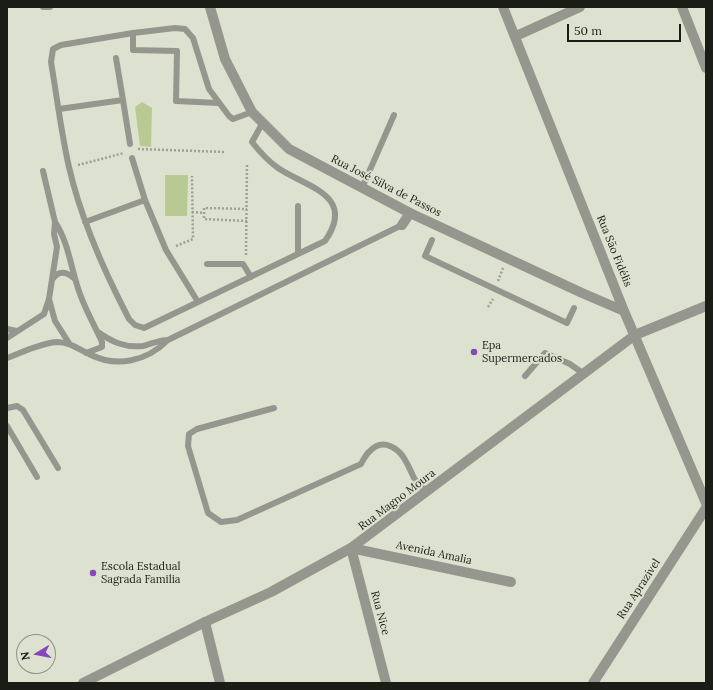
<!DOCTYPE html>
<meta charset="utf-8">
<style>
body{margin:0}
#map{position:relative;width:713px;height:690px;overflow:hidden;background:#dce2cf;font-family:Lora,serif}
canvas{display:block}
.frame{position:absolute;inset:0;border:8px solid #1a1d16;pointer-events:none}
.north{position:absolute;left:16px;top:634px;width:40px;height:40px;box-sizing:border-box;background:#dce2cf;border:1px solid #8e9385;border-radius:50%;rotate:260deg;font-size:11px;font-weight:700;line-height:16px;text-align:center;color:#1a1d16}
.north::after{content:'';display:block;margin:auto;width:14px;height:18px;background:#8747bc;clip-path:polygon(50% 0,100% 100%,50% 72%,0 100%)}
.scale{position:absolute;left:567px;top:24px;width:114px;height:18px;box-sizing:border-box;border:2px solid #1a1d16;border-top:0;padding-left:5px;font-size:12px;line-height:14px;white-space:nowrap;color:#1a1d16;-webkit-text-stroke:3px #dce2cf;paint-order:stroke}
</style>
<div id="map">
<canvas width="713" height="690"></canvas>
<div class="frame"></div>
<div class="north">N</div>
<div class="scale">50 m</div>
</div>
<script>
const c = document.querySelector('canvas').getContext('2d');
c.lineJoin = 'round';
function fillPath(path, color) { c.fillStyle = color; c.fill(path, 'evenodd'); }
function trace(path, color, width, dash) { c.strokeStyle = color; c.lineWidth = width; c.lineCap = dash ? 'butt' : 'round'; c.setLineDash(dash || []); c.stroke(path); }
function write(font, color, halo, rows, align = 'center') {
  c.font = font + ' Lora,serif'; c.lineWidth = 4; c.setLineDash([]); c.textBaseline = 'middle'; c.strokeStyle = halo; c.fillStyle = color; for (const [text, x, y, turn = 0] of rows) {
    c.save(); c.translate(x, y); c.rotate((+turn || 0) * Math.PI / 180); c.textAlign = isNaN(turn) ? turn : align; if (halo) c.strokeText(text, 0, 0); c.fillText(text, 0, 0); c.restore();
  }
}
fillPath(new Path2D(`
 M142,102l10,6 -1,39 -11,-1 -5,-39z
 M165,175h23l-1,41h-22z`), '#b8c993');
trace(new Path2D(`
 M138,149l87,3
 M78,165l46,-12
 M192,212l12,1
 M247,221l-43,-2v-11l43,1
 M176,246l17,-7 -1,-63
 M246,255l1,-92
 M498,281l5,-13
 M488,307l5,-8`), '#9ca192', 2.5, [2, 2]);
trace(new Path2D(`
 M43,7h7
 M133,33v17l44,1 -1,50 43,2
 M116,58l7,42
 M59,109l64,-9 7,44
 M252,112l-19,7 -4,-3 -20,-27 -16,-51 -8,-9 -10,-1 -42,5 -72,12 -8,4 -2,13c6,35 10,70 18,105 12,53 35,104 60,152l6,6 9,3 181,-87c32,-46 -19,-54 -47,-73 -10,-7 -19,-17 -26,-26l10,-18
 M132,158l13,42 21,50 32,52
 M43,171l12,51
 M362,188l32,-73
 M298,206v48
 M85,222l60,-22
 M432,240l-7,16 142,67 7,-15
 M207,264h36l8,13
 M52,280c7,-11 15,-8 23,-1
 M49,299l6,22 14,22
 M7,329l10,2
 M7,338l37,-24 5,-15 8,-52 -3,-13 1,-12c14,21 16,48 25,72 6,17 15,32 22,48v5l-16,6
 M168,340l234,-115
 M7,358c16,-6 34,-15 50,-16 13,0 21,7 32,12 27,14 57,8 79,-14 -9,0 -17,4 -25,6 -18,2 -31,-4 -45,-14
 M525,376l20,-23 25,11 14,10
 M7,408l10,-2 6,4 35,58
 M274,408l-77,21 -8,5 -1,12 20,67 13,9 16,-2 124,-56c8,-16 20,-27 37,-13 7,5 12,19 16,27 3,5 9,10 13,14
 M7,426l30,51`), '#95978f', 6);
trace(new Path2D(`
 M210,7l15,52 27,53 37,37 121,64 172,80 42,18
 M503,7l121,304 82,192
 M682,7l24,61
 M516,36l64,-29
 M402,225l8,-12
 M205,622l15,61
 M386,683l-35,-135 160,34
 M593,683l113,-175`), '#95978f', 10);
trace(new Path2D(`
 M83,683l122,-61 66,-30 80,-44 284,-213 71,-29`), '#95978f', 10);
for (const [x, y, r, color] of [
 [474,352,4,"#8747bc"],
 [93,573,4,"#8747bc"]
]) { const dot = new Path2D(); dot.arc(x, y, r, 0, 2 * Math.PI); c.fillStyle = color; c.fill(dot); trace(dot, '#dce2cf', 1.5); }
write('11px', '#1a1d16', '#dce2cf', [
 ["Rua José Silva de Passos",386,186,27],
 ["Rua São Fidélis",614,251,68],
 ["Rua Magno Moura",397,500,-37],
 ["Avenida Amalia",434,553,12],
 ["Rua Aprazível",639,589,-57],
 ["Rua Nice",380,613,75]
]);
write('11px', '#1a1d16', '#dce2cf', [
 ["Epa",482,346],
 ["Supermercados",482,359],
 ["Escola Estadual",101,567],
 ["Sagrada Familia",101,580]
], 'left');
</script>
